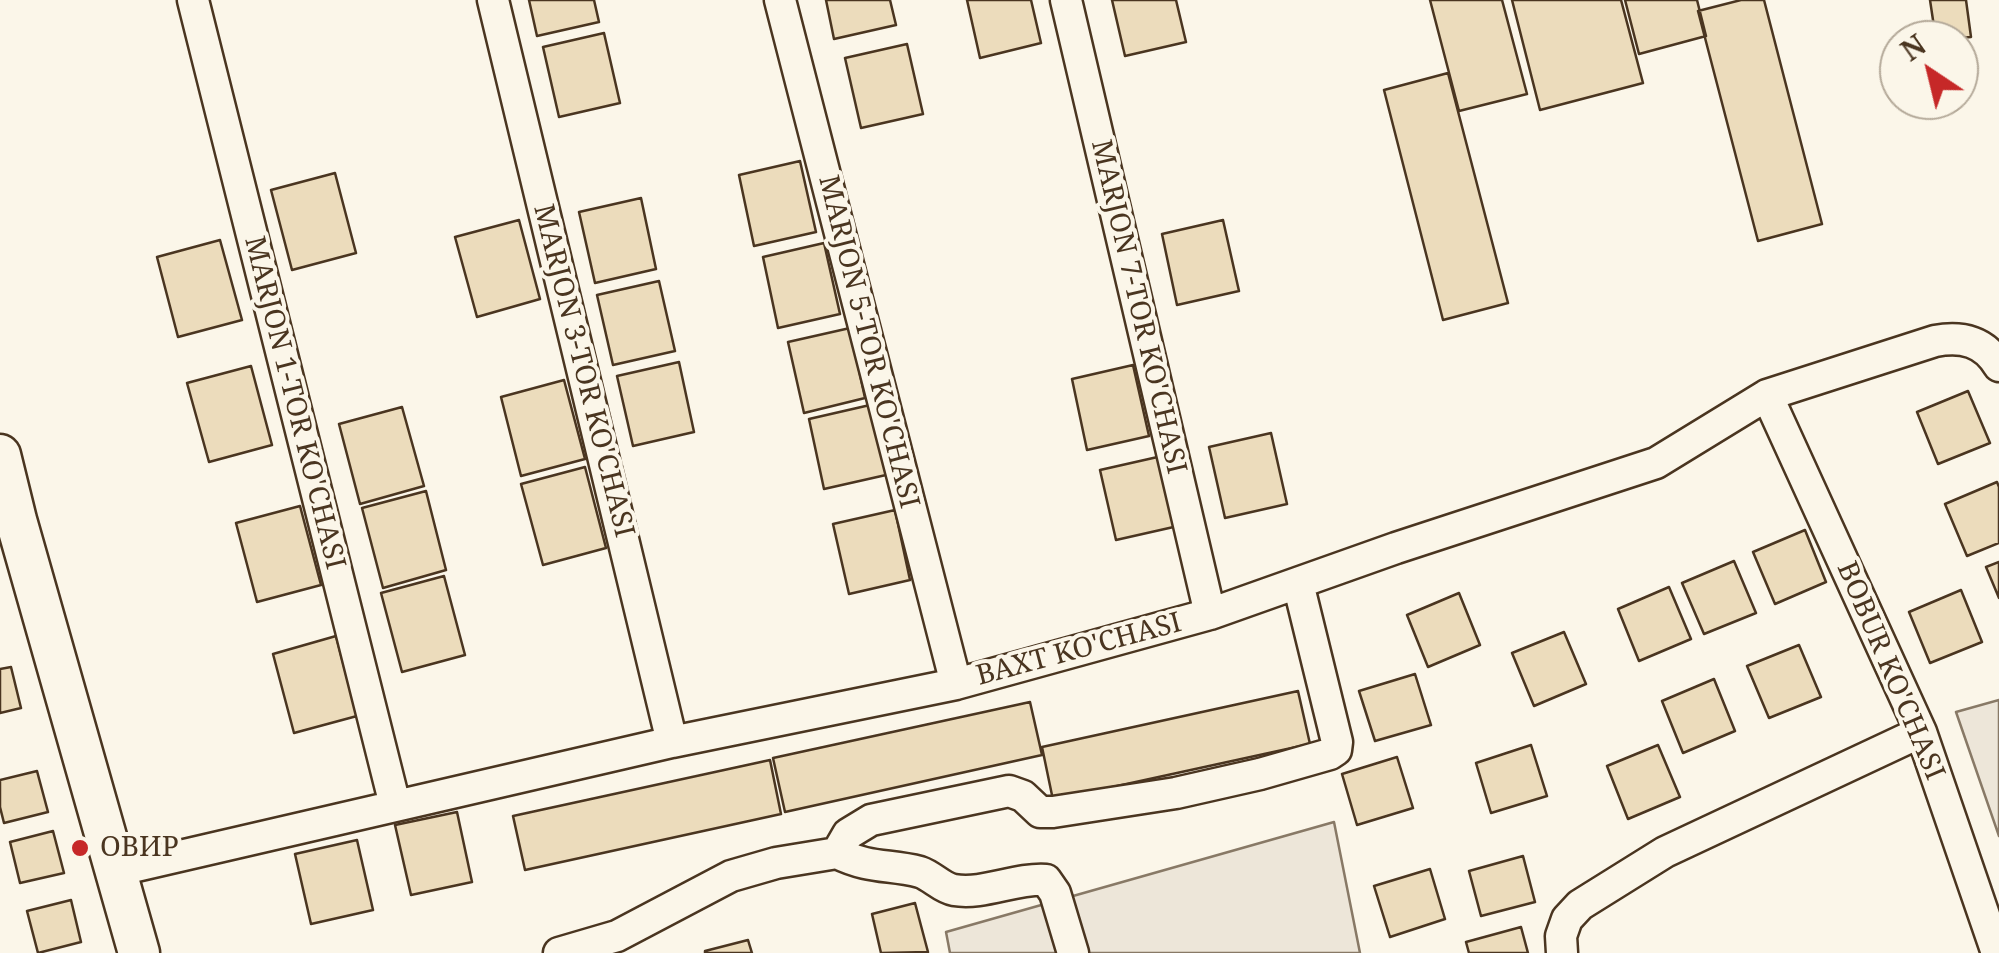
<!DOCTYPE html>
<meta charset="utf-8">
<style>
body{margin:0}
#map{position:relative;width:1999px;height:953px;overflow:hidden;background:#fbf6e9;font-family:"Noto Serif",serif}
canvas{display:block}
.north{position:absolute;left:1879px;top:20px;width:100px;height:100px;box-sizing:border-box;background:#fbf6e9;border:2px solid #b4a999;border-radius:50%;rotate:325deg;font-size:28px;font-weight:700;line-height:40px;text-align:center;color:#4a3520}
.north::after{content:'';display:block;margin:auto;width:35px;height:45px;background:#c62828;clip-path:polygon(50% 0,100% 100%,50% 72%,0 100%)}
</style>
<div id="map">
<canvas width="1999" height="953"></canvas>
<div class="north">N</div>
</div>
<script>
const c = document.querySelector('canvas').getContext('2d');
c.lineJoin = 'round';
function fillPath(path, color) { c.fillStyle = color; c.fill(path, 'evenodd'); }
function trace(path, color, width, dash) { c.strokeStyle = color; c.lineWidth = width; c.lineCap = dash ? 'butt' : 'round'; c.setLineDash(dash || []); c.stroke(path); }
function write(font, color, halo, rows, align = 'center') {
  c.font = font + ' "Noto Serif",serif'; c.lineWidth = 8; c.setLineDash([]); c.textBaseline = 'middle'; c.strokeStyle = halo; c.fillStyle = color; for (const [text, x, y, turn = 0] of rows) {
    c.save(); c.translate(x, y); c.rotate((+turn || 0) * Math.PI / 180); c.textAlign = isNaN(turn) ? turn : align; if (halo) c.strokeText(text, 0, 0); c.fillText(text, 0, 0); c.restore();
  }
}
const green = new Path2D(`
 M1999,700v136l-43,-124z
 M1334,822l26,131h-410l-4,-21z`);
fillPath(green, '#ede6d9');
trace(green, '#887966', 2.5);
const building = new Path2D(`
 M529,0h65l5,22 -62,14z
 M826,0h64l6,25 -62,14z
 M967,0h64l10,43 -61,15z
 M1112,0h64l10,42 -61,14z
 M1430,0h72l25,94 -68,17z
 M1512,0h109l22,83 -103,27z
 M1625,0h72l9,36 -67,18z
 M1741,0h23l58,224 -64,17 -60,-230z
 M1930,0h36l5,37 -35,3z
 M604,33l16,70 -61,14 -16,-70z
 M907,44l16,70 -62,14 -16,-70z
 M1448,73l60,230 -65,17 -59,-230z
 M800,161l16,71 -62,14 -15,-71z
 M335,173l21,80 -64,17 -21,-80z
 M641,198l15,71 -61,14 -16,-71z
 M519,220l21,79 -63,18 -22,-80z
 M1223,220l16,71 -62,14 -15,-71z
 M220,240l22,80 -64,17 -21,-80z
 M824,243l16,71 -62,14 -15,-71z
 M659,281l16,70 -62,14 -16,-70z
 M850,328l15,70 -61,15 -16,-71z
 M679,362l15,70 -61,14 -16,-70z
 M1133,365l16,71 -62,14 -15,-71z
 M251,366l21,79 -63,17 -22,-79z
 M564,380l21,79 -64,17 -20,-79z
 M1968,391l22,52 -52,21 -21,-52z
 M870,405l16,70 -62,14 -15,-70z
 M402,407l22,79 -64,18 -21,-80z
 M1271,433l16,71 -62,14 -16,-71z
 M1162,456l16,70 -62,14 -16,-70z
 M585,467l21,81 -63,17 -22,-81z
 M1997,482l2,5v56l-32,13 -22,-52z
 M426,491l20,79 -63,18 -21,-80z
 M300,506l21,79 -64,17 -21,-79z
 M895,510l15,70 -61,14 -16,-70z
 M1805,530l21,52 -51,22 -22,-52z
 M1734,561l22,52 -52,21 -22,-51z
 M1999,562v36l-13,-31z
 M444,576l21,79 -63,17 -21,-79z
 M1669,587l22,52 -52,22 -21,-52z
 M1961,590l21,52 -52,21 -21,-51z
 M1459,593l21,52 -52,22 -21,-52z
 M1564,632l22,52 -52,22 -22,-53z
 M336,636l21,80 -63,17 -21,-79z
 M1799,645l22,52 -52,21 -22,-52z
 M11,667l10,41 -21,5v-44z
 M1415,674l16,51 -56,16 -16,-50z
 M1714,679l21,52 -52,22 -21,-52z
 M1298,691l12,53 -257,56 -11,-53z
 M1030,702l12,53 -257,57 -12,-54z
 M1531,745l16,51 -56,17 -15,-50z
 M1658,745l22,52 -52,22 -21,-53z
 M1397,757l16,51 -56,17 -15,-51z
 M770,760l11,54 -256,56 -12,-54z
 M37,771l11,41 -44,11 -4,-16v-27z
 M457,812l15,70 -61,13 -16,-70z
 M53,831l11,42 -44,10 -10,-41z
 M357,840l16,70 -62,14 -16,-70z
 M1523,856l12,46 -54,14 -12,-45z
 M1430,869l15,50 -55,18 -16,-51z
 M71,900l10,42 -43,11 -11,-42z
 M915,903l13,49 -47,1 -9,-39z
 M1521,927l7,26h-59l-3,-11z
 M748,940l4,13h-47v-2z`);
fillPath(building, '#ecdcbc');
trace(building, '#4a3520', 2.5);
const minor = new Path2D(`
 M193,0l202,805
 M493,0l179,742
 M780,0l176,684
 M1066,0l144,614
 M1767,395l154,337 76,221
 M837,853c33,16 51,11 83,19 12,4 22,16 34,18 30,5 61,-12 92,-10l9,13 18,60
 M115,871l557,-129 284,-58 254,-70 186,-66 260,-85 111,-68 168,-54c27,-5 49,0 64,25
 M559,953l58,-17 114,-60 45,-13 61,-10 11,-19 23,-14 138,-29 14,5 17,16h13l123,-19 84,-19 70,-20 6,-4 1,-8 -39,-159
 M1562,953l-1,-17 6,-17 13,-14 85,-53 256,-120`);
const major = new Path2D(`
 M0,455l16,65 123,433`);
trace(minor, '#4a3520', 35);
trace(major, '#4a3520', 45);
trace(minor, '#fbf6e9', 30);
trace(major, '#fbf6e9', 40);
for (const [x, y, r, color] of [
 [80,848,10,"#c62828"]
]) { const dot = new Path2D(); dot.arc(x, y, r, 0, 2 * Math.PI); c.fillStyle = color; c.fill(dot); trace(dot, '#fbf6e9', 4); }
write('28px', '#4a3520', '#fbf6e9', [
 ["MARJON 7-TOR KO'CHASI",1138,307,77],
 ["MARJON 5-TOR KO'CHASI",868,342,76],
 ["MARJON 3-TOR KO'CHASI",583,371,76],
 ["MARJON 1-TOR KO'CHASI",294,403,76],
 ["BAXT KO'CHASI",1079,650,-15],
 ["BOBUR KO'CHASI",1890,671,67]
]);
write('28px', '#4a3520', '#fbf6e9', [
 ["ОВИР",100,848]
], 'left');
</script>
